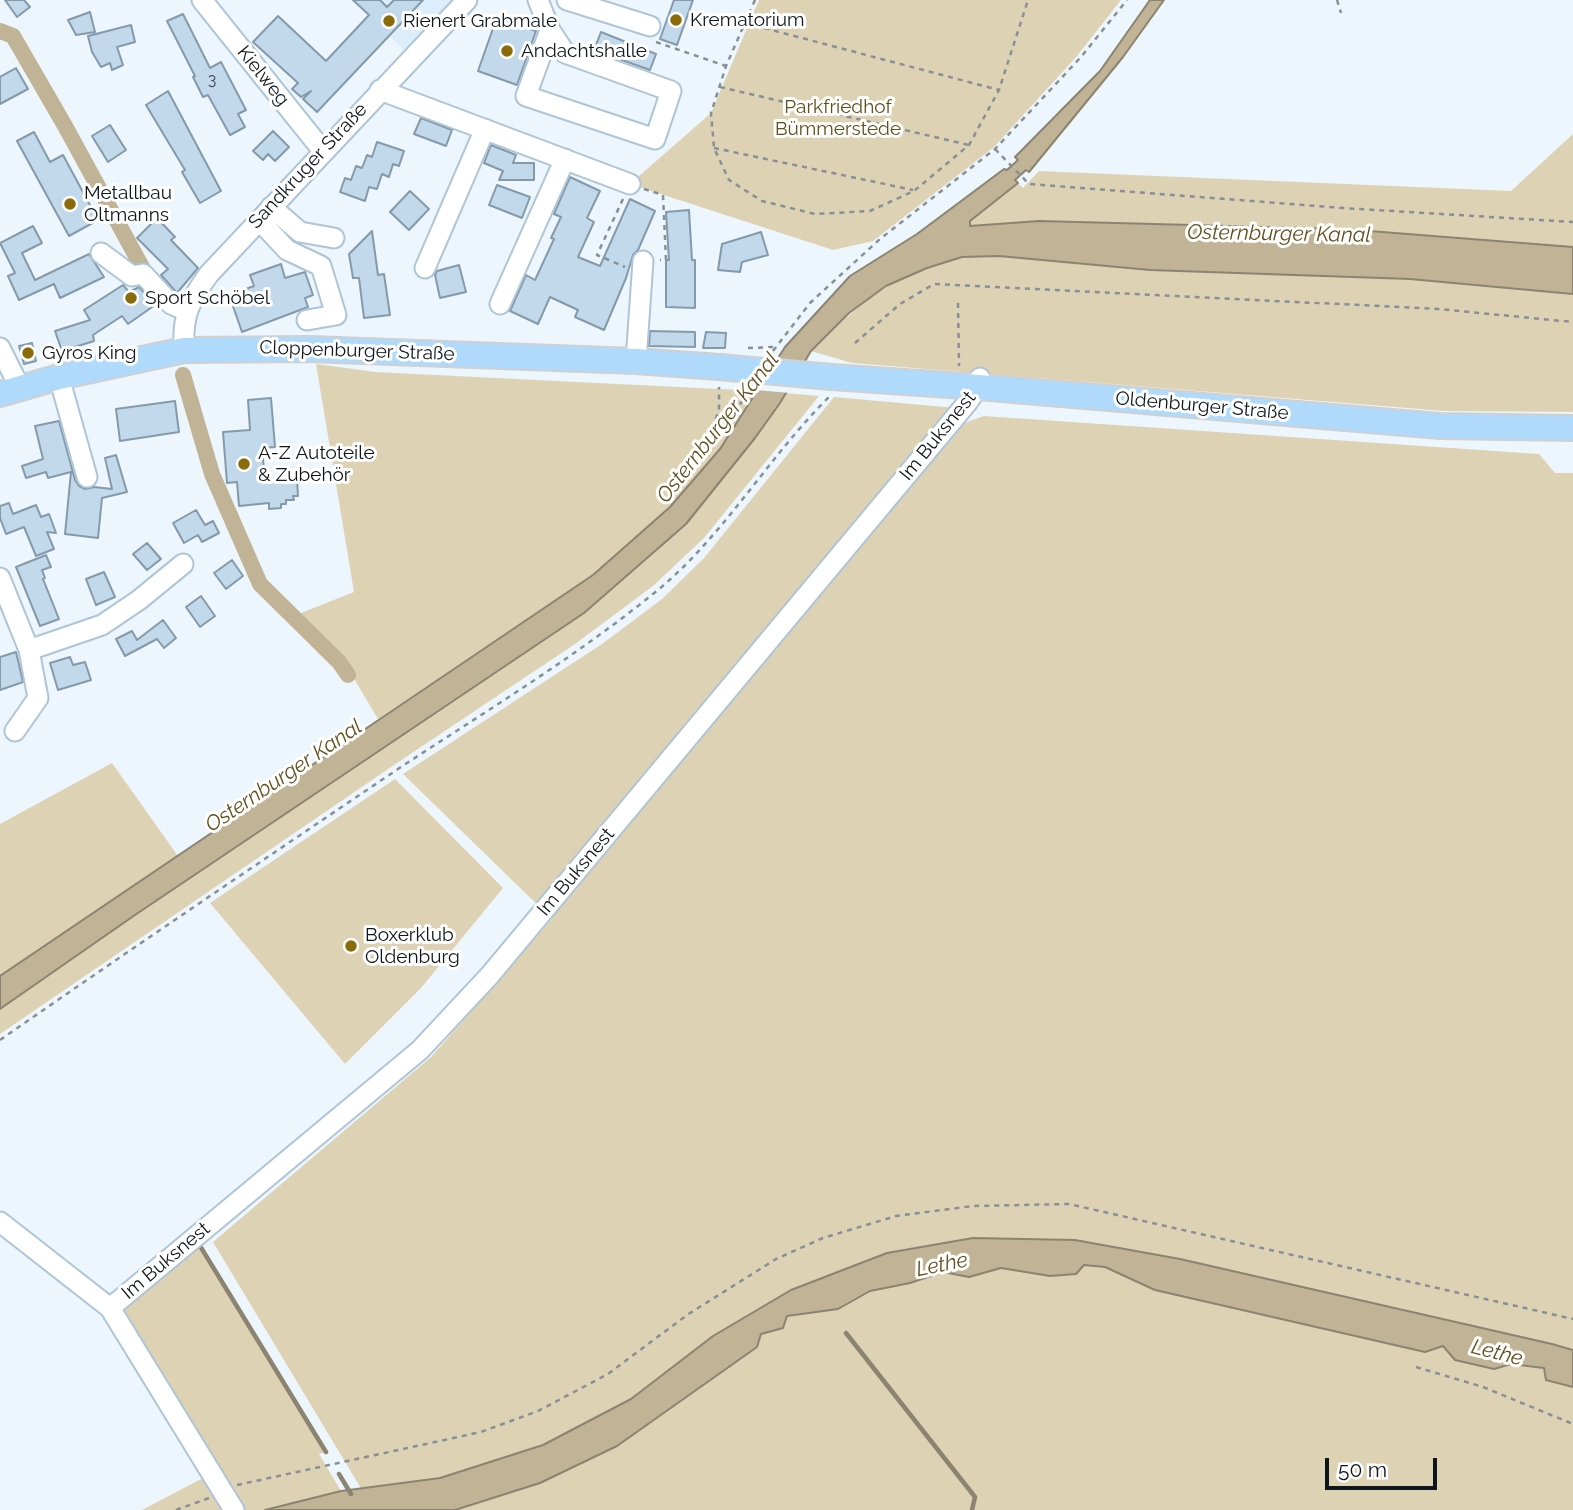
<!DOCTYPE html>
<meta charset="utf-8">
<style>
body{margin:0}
#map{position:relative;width:1573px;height:1510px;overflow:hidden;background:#edf6fd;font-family:Raleway,sans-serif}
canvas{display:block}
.scale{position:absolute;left:1325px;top:1458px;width:112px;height:32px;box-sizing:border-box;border:4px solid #0e161c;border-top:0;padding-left:9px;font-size:21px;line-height:24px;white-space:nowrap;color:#0e161c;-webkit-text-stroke:5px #fff;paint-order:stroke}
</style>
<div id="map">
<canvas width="1573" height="1510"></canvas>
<div class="scale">50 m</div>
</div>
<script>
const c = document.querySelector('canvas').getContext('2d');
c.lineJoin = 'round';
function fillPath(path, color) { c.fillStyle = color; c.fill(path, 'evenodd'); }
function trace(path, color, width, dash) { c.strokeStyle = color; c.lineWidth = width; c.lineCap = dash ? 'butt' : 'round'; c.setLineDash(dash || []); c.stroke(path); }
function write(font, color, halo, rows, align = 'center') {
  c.font = font + ' Raleway,sans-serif'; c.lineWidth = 6; c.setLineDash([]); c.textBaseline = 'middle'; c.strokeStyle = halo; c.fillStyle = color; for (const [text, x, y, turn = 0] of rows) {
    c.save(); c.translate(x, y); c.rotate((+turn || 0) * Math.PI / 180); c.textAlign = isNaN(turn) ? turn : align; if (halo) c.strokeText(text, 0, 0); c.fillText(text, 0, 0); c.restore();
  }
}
fillPath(new Path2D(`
 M352,0h109l-52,55z`), '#dceefc');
fillPath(new Path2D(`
 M759,0h362l-44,56 -83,91 -121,94 -40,9 -203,-66 81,-71z
 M1573,134v113l-229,-18 -305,-8 -69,5 -1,-5 49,-38 5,5 16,-17 472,20z
 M999,256l151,14 260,9 163,15v118l-129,-1 -592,-48 -41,-12c45,-45 86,-81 150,-93 12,-3 26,-1 38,-2z
 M316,364l59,8 384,19 -39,58 -50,58 -77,68 -215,144 -31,-52 -51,-52 58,-23z
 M785,393l34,3 -115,142 -51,48 -78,58 -178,119 -397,271v-25l135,-94 449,-302 102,-89z
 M834,397l122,11 -18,24 46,-16 555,38 16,19h18v1037h-1199l-161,-268 218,-185 121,-138 -149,-145 199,-130 60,-45 42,-41z
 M112,763l66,93 -178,120v-152z
 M395,779l108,109 -82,100 -76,76 -135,-161z
 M195,1237l131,215 -7,2 22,37 -76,19h-123l59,-31 11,-2 -102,-169z`), '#ded2b4');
const water = new Path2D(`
 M1150,0h14l-41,57 -94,115 -3,-2 -11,10 3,3 -48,38v5l69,-5 305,8 229,18v47l-163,-15 -260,-9 -151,-14 -37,1 -35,11 -41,18 -37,27 -38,38 -31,52 -25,35 -69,86 -102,89 -449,302 -135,94v-33l593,-401 77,-68 50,-58 65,-102 65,-71 67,-42 87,-65 3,1 11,-10 -3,-3 85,-86z
 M973,1238l102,2 105,19 372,85 21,6v37l-27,-7 -2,-12 -33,-4 -17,5 -39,-9 -12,-14 -18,6 -270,-62 -50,-23 -21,-2 -8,9 -26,2 -49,-8 -32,9 -26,-5 -33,11 -40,8 -32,18 -51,7 -4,12 -22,6 -4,13 -140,99 -77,37 -85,27h-190l76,-19 99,-13 103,-33 88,-46 82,-63 78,-46 96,-37z`);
fillPath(water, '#c0b396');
trace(water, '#8b8471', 2);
fillPath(new Path2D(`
 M773,360l35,2 -18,31 -35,-3z`), '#edf6fd');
trace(new Path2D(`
 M197,1241l129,211
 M846,1333l129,164 -3,13
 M339,1474l12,20`), '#8b8471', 4.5);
trace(new Path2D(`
 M0,31l13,5 52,90 77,141
 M183,375l29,99 48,110 79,78 9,13`), '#c0b396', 16);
const building = new Path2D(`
 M5,0h19l6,7 -13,10z
 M353,0h27l7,7 7,-7h29l-106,112 -14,-13 8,-8 -10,6 -9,-8 6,-6 -45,-41 25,-26 48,45 43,-46z
 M674,0h19l-16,45 -17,-6z
 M90,12l5,20 -19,3 -8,-15z
 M183,14l27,54 11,-6 25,48 -8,4 7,13 -15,8 -22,-40 -5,2 -10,-20 2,-1 -28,-55z
 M497,17l39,14 -19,54 -39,-14z
 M131,25l4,17 -18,5 6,18 -11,5 -2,-7 -9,4 -9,-15 -4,-16z
 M601,32l55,22 -6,16 -56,-20z
 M16,68l12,21 -28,15v-27z
 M168,91l53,100 -21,12 -18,-31 3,-2 -39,-65z
 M421,118l31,12 -6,16 -32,-12z
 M110,125l16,25 -18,12 -16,-26z
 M273,131l16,16 -14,14 -7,-7 -5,6 -10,-9z
 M34,132l16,30 13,-7 35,65 -29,16 -52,-95z
 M377,142l27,9 -5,15 -6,-2 -4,13 -7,-3 -5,15 -8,-2 -4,14 -25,-9 5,-14 6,2 5,-14 6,2 5,-13 5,2z
 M491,145l25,10 -3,8h21v17h-35l4,-9 -19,-8z
 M570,177l30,14 -13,27 7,4 -16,35 22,9 30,-67 25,12 -17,39 -5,5 -7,23 -22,52 -29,-13 3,-7 -28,-13 -12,27 -28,-13 16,-36 9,5 19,-41 -3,-1 10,-21 -7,-3z
 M497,185l33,12 -8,21 -33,-13z
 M410,191l19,18 -20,21 -19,-18z
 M689,210l3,50h3v48l-29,-1v-47h3l-3,-48z
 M157,218l18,19 -4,3 27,28 -21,25 -16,-18 7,-6 -31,-31z
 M33,226l9,17 -20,10 13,27 54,-26 15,23 -44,21 -6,-14 -35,16 -11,-24 7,-3 -15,-30z
 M372,231l6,44 6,-1 6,41 -26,3 -5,-40h-6l-4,-24z
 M761,232l7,23 -26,7 -2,10 -22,-2 4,-26z
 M281,264l4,14 20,-6 8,23 -8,3 3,9 -66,25 -13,-37 25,-9 -4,-11z
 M459,265l7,27 -26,6 -5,-23 2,-4z
 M123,285l6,7 10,-5 16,18 -27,19 -6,-8 -29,19 1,6 -32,10 -7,-20 35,-11 -6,-10z
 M650,331l45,1v15l-46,-1z
 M706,332l20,1 -1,15h-22z
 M32,343l4,18 -12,3 -5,-18z
 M271,398l4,49 -13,1 3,33 32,-2 1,17h-5l1,4h-8v4h-5v4l-12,1v-6l-30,3 -2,-24 -10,1 -4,-51 27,-2 -2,-30z
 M175,401l4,31 -59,9 -4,-32z
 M59,421l16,59 4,6 6,3 9,-2 18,2 -7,-31 11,-3 11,37 -25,6 -4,40 -33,-4 6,-62 -23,6 -2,-6 -20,6 -4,-12 21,-7 -8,-33z
 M9,503l4,11 23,-9 5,12 8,-3 7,19 -9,-1 7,17 -18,7 -12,-29 -18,7 -6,-16v-12z
 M196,510l9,15 8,-4 6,12 -17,9 -4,-7 -14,8 -11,-20z
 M147,543l14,16 -14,11 -14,-16z
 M46,555l5,12 -9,3 3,8 -2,1 16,40 -19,7 -24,-59z
 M232,560l11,16 -17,13 -12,-16z
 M104,572l11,25 -19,8 -10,-26z
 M201,596l14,20 -15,11 -14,-20z
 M163,620l13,18 -12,10 -7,-9 -32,17 -9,-17 16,-8 5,9z
 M16,652l7,30 -23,8v-33z
 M70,657l3,8 12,-3 6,18 -33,10 -8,-27z`);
fillPath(building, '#c1d9eb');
trace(building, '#849aab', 2);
const minor = new Path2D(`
 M202,0l121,151
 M538,0l12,30 15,23 106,38 -16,48 -129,-43 24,-66
 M567,0l83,26
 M380,90l250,94
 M271,207l29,25 34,6
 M259,220l28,30 34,16 15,49 -29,5
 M101,253l31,23 11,-2 28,30 16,7
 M425,268l60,-139
 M500,304l65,-145
 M0,348l20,40
 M184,350c-2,-33 5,-49 25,-76l258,-274
 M636,361l7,-100
 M59,377l28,100
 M0,578l29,72 9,48 -23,33
 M29,650l73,-25 37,-25 44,-36
 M0,1222l110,86 124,202
 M110,1308l310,-258 70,-75 477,-572 11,-16 2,-9`);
const major = new Path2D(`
 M832,377l146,10 462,39 133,2
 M0,394l59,-17 125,-27 126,-1 326,12 83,6`);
trace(minor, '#aec5d7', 23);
trace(major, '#cfd0d2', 28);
trace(new Path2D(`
 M755,0l-29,66 -15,47 3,35 15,32 33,21 53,13 55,-3 44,-20 55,-46 30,-55 29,-90
 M1337,0l4,13
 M745,23l254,67
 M656,42l70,24
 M720,87l249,58
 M714,148l199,42
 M995,149l34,35 314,24 230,14
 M644,189l19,6 3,65h-6
 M623,199l-26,56 28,12
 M958,303l1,63
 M855,343l45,-39 34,-20 504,25 135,13
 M748,348l27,-1
 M773,351l37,-48 70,-64 115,-90 86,-92 46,-57
 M705,447l3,3 42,-60
 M705,447l14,-37v-23
 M0,1040c134,-93 269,-184 404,-275 84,-55 171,-108 249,-171 70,-56 114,-136 177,-198
 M1416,1367l67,20 90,37
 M237,1485l244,-53 57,-21 70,-37 79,-59 89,-56 47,-21 73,-22 77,-10 96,-2 504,115
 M176,1510l33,-12`), '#879096', 2.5, [5, 5]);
trace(minor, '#fff', 19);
trace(major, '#afdafb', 24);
const majorBridge = new Path2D(`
 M719,367l113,10`);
trace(majorBridge, '#cfd0d2', 28, []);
trace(majorBridge, '#afdafb', 24);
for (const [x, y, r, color] of [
 [676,20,7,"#896b0a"],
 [389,21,7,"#896b0a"],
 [507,51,7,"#896b0a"],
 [70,204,7,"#896b0a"],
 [131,298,7,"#896b0a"],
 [28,353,7,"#896b0a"],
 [244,464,7,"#896b0a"],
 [351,946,7,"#896b0a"]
]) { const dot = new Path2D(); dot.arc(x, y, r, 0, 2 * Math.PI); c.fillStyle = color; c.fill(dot); trace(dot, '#fff', 2.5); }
write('16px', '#3b4750', null, [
 ["3",212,80]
]);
write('19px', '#0e161c', '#fff', [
 ["Krematorium",690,20],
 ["Rienert Grabmale",403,21],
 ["Andachtshalle",521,51],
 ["Metallbau",84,193],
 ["Oltmanns",84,215],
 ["Sport Schöbel",145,298],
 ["Gyros King",42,353],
 ["A-Z Autoteile",258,453],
 ["& Zubehör",258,475],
 ["Boxerklub",365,935],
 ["Oldenburg",365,957]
], 'left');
write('19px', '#0e161c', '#fff', [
 ["Kielweg",263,76,51],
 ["Sandkruger Straße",308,166,-47],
 ["Cloppenburger Straße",357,351,2],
 ["Oldenburger Straße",1202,406,5],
 ["Im Buksnest",938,436,-51],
 ["Im Buksnest",576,872,-50],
 ["Im Buksnest",166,1261,-40]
]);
write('19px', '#614e1b', '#fff', [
 ["Parkfriedhof",838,107],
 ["Bümmerstede",838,129]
]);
write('italic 21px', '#624f1d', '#fff', [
 ["Osternburger Kanal",1279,234,1],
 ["Osternburger Kanal",718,428,-52],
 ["Osternburger Kanal",284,776,-34],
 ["Lethe",942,1265,-11],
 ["Lethe",1497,1353,14]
]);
</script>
